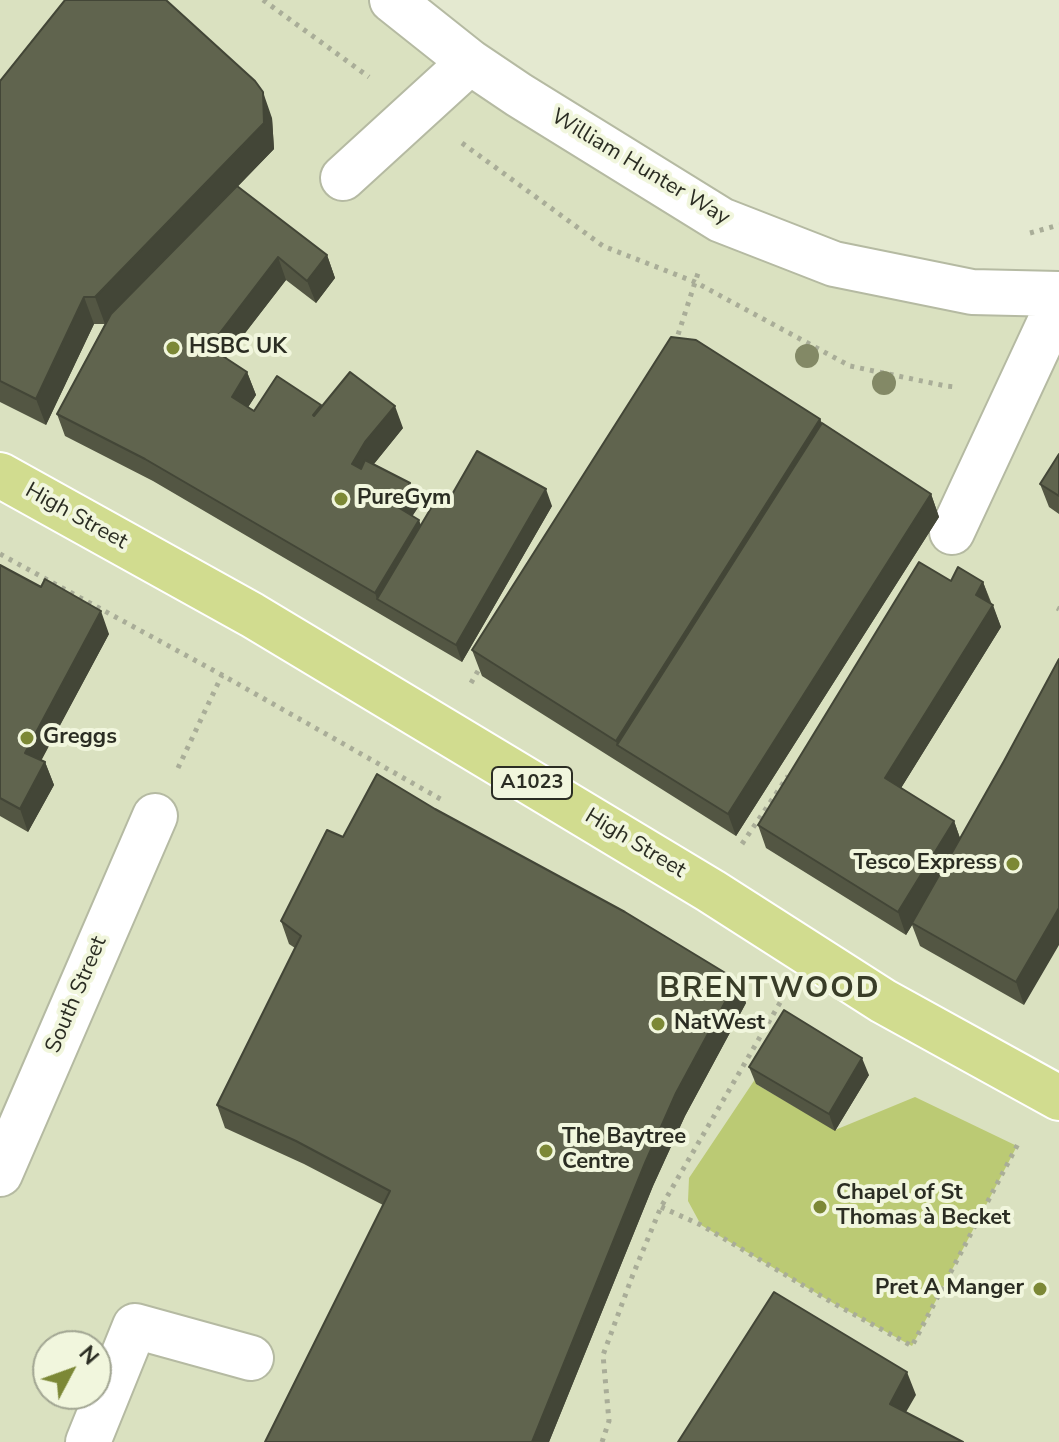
<!DOCTYPE html>
<meta charset="utf-8">
<style>
body{margin:0}
#map{position:relative;width:1059px;height:1442px;overflow:hidden;background:#e4e9d0;font-family:"Nunito Sans",sans-serif}
canvas{display:block}
.north{position:absolute;left:32px;top:1330px;width:80px;height:80px;box-sizing:border-box;background:#f1f6dd;border:2px solid #a2a693;border-radius:50%;rotate:49deg;font-size:22px;font-weight:700;line-height:32px;text-align:center;color:#2b2d23}
.north::after{content:'';display:block;margin:auto;width:28px;height:36px;background:#7c8836;clip-path:polygon(50% 0,100% 100%,50% 72%,0 100%)}
</style>
<div id="map">
<canvas width="1059" height="1442"></canvas>
<div class="north">N</div>
</div>
<script>
const c = document.querySelector('canvas').getContext('2d');
c.lineJoin = 'round';
function fillPath(path, color) { c.fillStyle = color; c.fill(path, 'evenodd'); }
function trace(path, color, width, dash) { c.strokeStyle = color; c.lineWidth = width; c.lineCap = dash ? 'butt' : 'round'; c.setLineDash(dash || []); c.stroke(path); }
function write(font, color, halo, rows, align = 'center') {
  c.font = font + ' "Nunito Sans",sans-serif'; c.lineWidth = 8; c.setLineDash([]); c.textBaseline = 'middle'; c.strokeStyle = halo; c.fillStyle = color; for (const [text, x, y, turn = 0] of rows) {
    c.save(); c.translate(x, y); c.rotate((+turn || 0) * Math.PI / 180); c.textAlign = isNaN(turn) ? turn : align; if (halo) c.strokeText(text, 0, 0); c.fillText(text, 0, 0); c.restore();
  }
}
fillPath(new Path2D(`
 M0,0h393l126,95 305,151 235,48v1148h-1059zM48,1346h48v48h-48z`), '#dae1c0');
fillPath(new Path2D(`
 M790,1027l-34,57 79,46 80,-33 102,49 -105,200 -79,-43 -132,-78 -13,-24 1,-23z`), '#bbca74');
const minor = new Path2D(`
 M392,0l78,62 49,33 202,125 113,44 138,28 87,2
 M343,178l127,-116
 M952,532l107,-230
 M0,1174l155,-358
 M88,1442l47,-116 116,32`);
const major = new Path2D(`
 M0,475l252,140 459,276 172,110 176,97`);
trace(minor, '#b5baa2', 48);
trace(major, '#fff', 48);
trace(new Path2D(`
 M263,0l106,77
 M462,143l141,103 92,36 155,84 96,20 10,1
 M1030,233l29,-8
 M675,344l24,-74
 M0,554l222,121
 M1057,608l2,1
 M471,683l11,-19
 M178,768l44,-93 222,126
 M742,844l46,-68
 M661,1207l40,18 132,78 79,43 108,-206
 M602,1442l7,-21 -6,-66 29,-78 29,-70 120,-206`), '#a9ad98', 5, [4, 6]);
trace(minor, '#fff', 44);
trace(major, '#d1dc8f', 44);
c.fillStyle = '#838966';
for (const [x, y] of [
 [807,356],
 [884,383]
]) { c.beginPath(); c.arc(x, y, 12, 0, 2 * Math.PI); c.fill(); }
fillPath(new Path2D(`
 M0,81l272,37 2,31 -37,38 90,68 8,23 -19,25 -30,-23 -60,78 21,14 9,23 -8,12 6,4 67,-6v2l82,21 -29,36 36,19 9,23 -7,10 9,9 29,-27 102,8 -90,156 -309,-181 -88,-45 -8,-22 48,-90h-11l-48,101 -46,-23z
 M820,419l2,4 109,71 8,23 -203,319 -254,-160 -10,-26z
 M1059,454v60l-10,-7 -9,-23z
 M0,565l109,69 -68,126 4,2 9,23 -26,47 -28,-16z
 M951,581l32,1 18,45 -100,161 53,33 6,17 44,-77 20,244 -104,-59 -8,-21 -6,10 -140,-87 -8,-23z
 M435,809l302,171 9,23 -61,113 -32,70 -104,256h-284l118,-237 -79,-41 -79,-36 -8,-23 78,-157 -6,-4 -8,-23 62,-84z
 M749,1067l120,8 -34,56 -79,-47z`), '#535643');
fillPath(new Path2D(`
 M263,92l9,26 2,31 -169,175 -10,-27z
 M327,255l8,23 -19,25 -9,-22z
 M278,257l8,23 -62,80 -12,-11 4,-11z
 M84,297l10,27 -48,101 -10,-26z
 M247,372l9,23 -16,25 -8,-23z
 M395,406l8,22 -30,37 -13,21 -8,-22 13,-22z
 M820,419l10,27 -213,299 -1,-4z
 M410,483l9,23 -15,23 -8,-23z
 M546,489l6,17 -90,156 -6,-17z
 M931,494l8,23 -203,319 -8,-22z
 M419,520l8,22 -50,57 -2,-6z
 M983,582l8,23 -15,-10z
 M993,605l8,22 -108,174 -8,-23z
 M101,611l8,23 -76,142 -8,-23z
 M45,762l9,23 -26,47 -8,-23z
 M954,821l8,23 -56,91 -8,-23z
 M1059,908v37l-35,60 -8,-23z
 M737,980l9,23 -61,113 -32,70 -104,256h-17l113,-279 31,-70z
 M862,1058l7,17 -34,56 -6,-17z
 M907,1372l9,23 -18,31 -8,-22z`), '#434637');
const building = new Path2D(`
 M65,0h101l89,81 8,11 1,31 -169,174h-11l-48,102 -36,-18v-300z
 M237,186l90,69 -20,26 -29,-24 -62,81 -4,11 35,23 -15,25 22,14 23,-35 44,29 -8,10 1,1 36,-44 45,34 -30,36 -13,22 9,5 4,-9 45,23 -14,23 23,14 -44,73 -230,-134 -88,-45 54,-100z
 M671,337l25,3 124,79 -204,322 -144,-91z
 M822,423l109,71 -203,320 -111,-69z
 M477,451l69,38 -90,156 -79,-46 63,-106 10,5z
 M1059,454v42l-19,-12z
 M919,562l32,19 7,-14 25,15 -7,13 17,10 -108,173 69,43 -56,91 -140,-87z
 M0,565l41,22 4,-8 56,32 -76,142 20,9 -25,47 -20,-11z
 M1059,659v249l-43,74 -104,-59 92,-162z
 M377,774l58,35 190,103 112,68 -61,113 -31,70 -113,279h-267l125,-251 -94,-50 -79,-36 84,-169 -20,-15 46,-91 16,7z
 M784,1010l78,48 -33,56 -80,-47z
 M774,1292l133,80 -17,32 73,38h-285z`);
fillPath(building, '#60644e');
trace(building, '#434637', 2);
for (const [x, y, r, color] of [
 [173,348,8,"#7c8836"],
 [341,499,8,"#7c8836"],
 [27,738,8,"#7c8836"],
 [1013,864,8,"#7c8836"],
 [658,1024,8,"#7c8836"],
 [546,1151,8,"#7c8836"],
 [820,1207,8,"#7c8836"],
 [1040,1289,8,"#7c8836"]
]) { const dot = new Path2D(); dot.arc(x, y, r, 0, 2 * Math.PI); c.fillStyle = color; c.fill(dot); trace(dot, '#f1f6dd', 3); }
for (const [x, y, w] of [
 [532,783,80]
]) { const box = new Path2D(); box.roundRect(x - w / 2, y - 16, w, 32, 6); c.fillStyle = '#f1f6dd'; c.fill(box); trace(box, '#2b2d23', 2); }
write('bold 20px', '#2b2d23', null, [
 ["A1023",532,783]
]);
write('22px', '#2b2d23', '#f1f6dd', [
 ["William Hunter Way",640,168,31],
 ["High Street",76,517,29],
 ["High Street",635,844,31],
 ["South Street",77,995,-67]
]);
write('bold 22px', '#2b2d23', '#f1f6dd', [
 ["HSBC UK",189,348],
 ["PureGym",357,499],
 ["Greggs",43,738],
 ["Tesco Express",997,864,"right"],
 ["NatWest",674,1024],
 ["The Baytree",562,1138],
 ["Centre",562,1163],
 ["Chapel of St",836,1194],
 ["Thomas à Becket",836,1219],
 ["Pret A Manger",1024,1289,"right"]
], 'left');
c.letterSpacing = '2px';
write('bold 30px', '#393d28', '#f1f6dd', [
 ["BRENTWOOD",770,990]
]);
c.letterSpacing = '0px';
</script>
